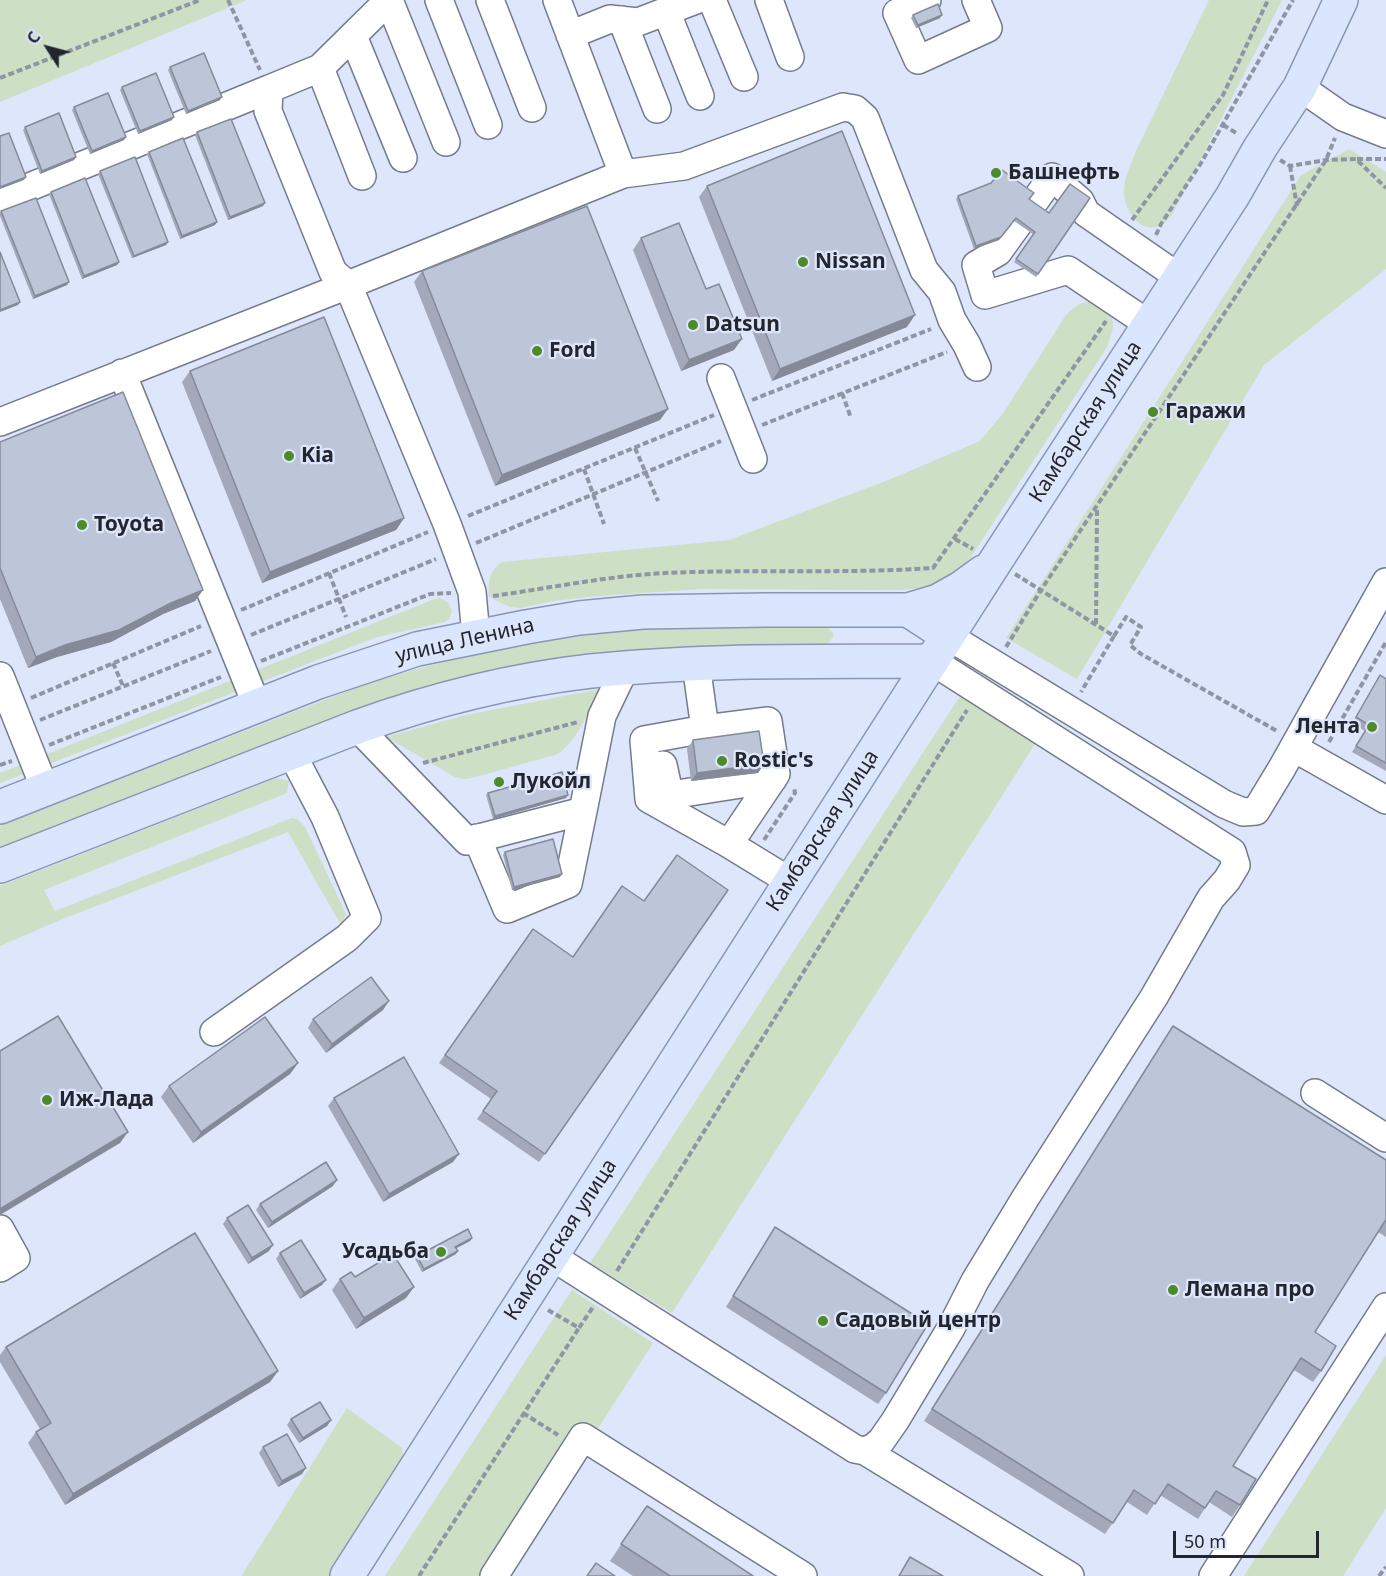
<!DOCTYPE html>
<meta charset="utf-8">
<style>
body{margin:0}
#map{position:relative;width:1386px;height:1576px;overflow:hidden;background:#dde6fa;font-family:"Noto Sans",sans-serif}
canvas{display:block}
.north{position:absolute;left:18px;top:18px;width:60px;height:60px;-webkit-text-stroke:4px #dde6fa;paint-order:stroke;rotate:306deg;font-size:16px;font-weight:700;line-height:24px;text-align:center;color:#23262e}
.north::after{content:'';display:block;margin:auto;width:21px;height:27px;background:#23262e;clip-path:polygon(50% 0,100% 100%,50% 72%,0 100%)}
.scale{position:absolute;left:1173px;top:1531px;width:146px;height:27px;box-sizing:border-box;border:3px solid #23262e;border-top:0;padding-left:8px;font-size:18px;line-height:21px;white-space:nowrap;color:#23262e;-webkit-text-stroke:4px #dde6fa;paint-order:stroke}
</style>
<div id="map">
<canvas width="1386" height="1576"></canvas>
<div class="north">С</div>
<div class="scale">50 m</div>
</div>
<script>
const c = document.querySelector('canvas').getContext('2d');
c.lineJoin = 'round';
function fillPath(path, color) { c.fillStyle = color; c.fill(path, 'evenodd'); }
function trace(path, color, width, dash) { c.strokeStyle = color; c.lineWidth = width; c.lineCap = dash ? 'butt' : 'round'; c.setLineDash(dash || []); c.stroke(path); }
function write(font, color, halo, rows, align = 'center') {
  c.font = font + ' "Noto Sans",sans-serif'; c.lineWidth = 4.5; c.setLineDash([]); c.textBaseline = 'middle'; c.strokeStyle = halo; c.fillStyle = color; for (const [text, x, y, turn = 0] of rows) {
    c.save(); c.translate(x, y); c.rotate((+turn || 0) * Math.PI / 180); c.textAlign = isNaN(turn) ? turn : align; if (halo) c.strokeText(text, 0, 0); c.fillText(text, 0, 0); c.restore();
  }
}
fillPath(new Path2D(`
 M0,0h247l-247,102z
 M1209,0h73l-110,215c-5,5 -9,10 -16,12 -18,4 -32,-18 -32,-35 0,-14 7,-28 12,-41z
 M1349,149l37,23v97l-122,96 -187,314 -71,-41 295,-463z
 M1095,301c21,18 22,19 12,46l-136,210c-26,27 -35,30 -72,33l-197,-1 -105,7 -43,5 -34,7 -10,-1 -21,-10c-1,-16 0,-26 13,-35l227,-22 162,-61 89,-38 24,-29 60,-94c10,-12 15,-16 31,-17z
 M440,598l8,4 4,9 -3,8 -4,3 -68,15 -377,146v-10l432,-173z
 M824,626c5,2 8,4 10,10l-7,8 -5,2c-59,0 -118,-2 -177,3 -105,7 -208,31 -306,67l-339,132v-22l366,-142c99,-31 203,-51 306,-57 50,-3 101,-1 152,-1z
 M966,687l76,46 -370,580 -82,-50z
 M600,689c-12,23 -21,49 -42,65l-86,24 -8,1 -9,-2 -69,-40 80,-22z
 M277,778l12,3 -2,12 -243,97 11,21 237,-93 5,1 8,8 41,87 -5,11 -53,-93 -228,88 -60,26v-60z
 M572,1290l81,53 -150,233h-118z
 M1386,1355v153l-43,68h-99z
 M347,1408l55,40 2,15 -70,113h-91l-1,-1z`), '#cddfc5');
const minor = new Path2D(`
 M439,0l49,125
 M490,0l42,108
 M557,0l66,174
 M712,0l32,77
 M769,0l21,57
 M927,0l-30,13 21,47 70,-32 -12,-28
 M666,11l34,85
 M622,20l35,89
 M570,35l40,-16 28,3 58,-22
 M353,36l50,122
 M320,68l42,108
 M1300,87l43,30 43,17
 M269,89l51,-21 69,-68 57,142
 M0,199l269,-110 -1,22 65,161 15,13 -348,137
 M1150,325l-82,-55 -83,25 -9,-30 22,-13 54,-75 28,24 6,12 94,65
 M122,373l135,333
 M721,378l32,81
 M476,636l-4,-44 -25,-68 -99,-239 275,-111 61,-8 159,-59 12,2 10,9 59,152 18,22 10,28 15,25 10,22
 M948,636l276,168 19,8 13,-1 26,-43 104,-186
 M696,664l9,65 -61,11 5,59 80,45 47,-70 -8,-53 -63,8
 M0,676l45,113
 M357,727l110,114 116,-30 19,-95 23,-48
 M1294,748l92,52
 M663,765l5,23 9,6 96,-15
 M477,838l30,71 61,-25 15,-73
 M729,844l62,38
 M214,1032l133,-94 20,-20 -42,-101 -34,-65
 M1315,1093l71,45
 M0,1229l16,29 -16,10
 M551,1256l304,193 10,2 9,-4 7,-6 14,-20 56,-93 24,-47 51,-84 128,-200 57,-99 16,-18 9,-15 -4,-13 -300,-191
 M865,1451l205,125
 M494,1576l89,-139 220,139
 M1213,1576l173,-269`);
const major = new Path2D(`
 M908,610l30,-9 23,-13 22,-16
 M0,807l318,-125 99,-33 109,-22 53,-9 64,-6 123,-2h142l40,26
 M0,866l357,-139c75,-27 155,-47 234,-56 113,-12 228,-9 341,-10
 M347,1576l648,-1014 237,-365 28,-49 40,-61 41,-87`);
trace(minor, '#747b8e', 30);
trace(major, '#8a96b5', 36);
trace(new Path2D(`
 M228,0l32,70
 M0,78l200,-78
 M1223,125l15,9
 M1357,159h29
 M1280,160l10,6 36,-6 30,-1 30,29
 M1290,166l7,40
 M1132,220l91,-125 45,-95
 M1156,235l5,-11 40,-61 92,-163
 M842,393l9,25
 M752,400l179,-71
 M762,425l185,-73
 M635,448l23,53
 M584,469l20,55
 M468,516l246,-101
 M955,539l18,10
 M476,543l245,-102
 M329,573l17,44
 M1015,574l99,62 -33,56
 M493,596c57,-8 115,-20 172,-23 89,-4 179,1 268,-5l173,-247
 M241,610l187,-78
 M1096,624l1,-115
 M251,635l185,-76
 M1114,636l12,-19 15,10 -11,18 11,9 136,77
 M1006,647l35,-57 285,-430 9,-22
 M261,661l169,-67 21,-1
 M113,663l10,23
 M31,698l170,-72
 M40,720l171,-69
 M1329,742l57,-100
 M49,745l172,-68
 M423,763l155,-41
 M0,765l12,-4
 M764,840l31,-47 -1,-6
 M617,1271l350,-561
 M548,1310l31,18 14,-21
 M523,1413l35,22
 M419,1576l160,-248
 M1379,1576l7,-9`), '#8f95a4', 4, [6, 3]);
trace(minor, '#fff', 27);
trace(major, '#dae5fe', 33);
fillPath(new Path2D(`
 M913,15l27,3 -24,10 -5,-10z
 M170,67l50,33 -34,14 -18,-44z
 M122,87l50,33 -34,14 -18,-44z
 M74,107l52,30 -2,3 -34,14 -18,-44z
 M25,127l51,30 -2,3 -34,14 -17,-44z
 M197,132l66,74 -35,14 -33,-85z
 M149,152l66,73 -35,14 -33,-85z
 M100,171l68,71 -2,3 -34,13 -34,-84z
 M707,186l200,141 -135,54 -73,-184z
 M51,192l68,70 -2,3 -35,14 -33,-85z
 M958,196l71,3 20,14 41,-15 -54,79 -22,-15 19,-28 -19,-13 -15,19 -25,9 -18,-50z
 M1,211l68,71 -2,3 -34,14 -33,-83v-3z
 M641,238l65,51 28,61 -53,21 -48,-121z
 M422,271l238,149 -165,66 -81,-204z
 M190,371l214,147 -8,12 -134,53 -80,-201z
 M0,442l203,148 -8,11 -32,13 -52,28 -54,15 -29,11 -28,-69z
 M1380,675l6,4v92l-34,-19 13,-21 -13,-8z
 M693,740l71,24 -6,9 -67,8 -4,-32z
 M488,793l80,2 -2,3 -73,21 -7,-24z
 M505,852l55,25 -48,13 -9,-35z
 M728,890l-189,272 -62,-43 14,-20 -52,-36 94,-134 40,28 71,-56z
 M383,1010l-57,43 -18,-25 5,-9z
 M1173,1026l213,134v77l-8,-5 -63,100 6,39 -8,11 -19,-12 -61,96 7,39 -8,12 -23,-15 -11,17 -38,-24 -13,20 -20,-13 -22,32 -181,-113z
 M298,1063l-8,11 -97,69 -32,-46 8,-11z
 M334,1098l119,64 -70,40 -55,-96z
 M333,1186l-65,42 -12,-18 4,-6z
 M227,1218l42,33 -21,13 -25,-40z
 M775,1227l111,166 -8,11 -152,-97 42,-69z
 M472,1238l-2,3 -14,7v6l-34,18 -7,-13 2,-3z
 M280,1253l42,32 -22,14 -24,-40z
 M355,1277l51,21 -50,31 -24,-39 8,-11z
 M6,1347l272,24 -8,11 -205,123 -37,-62 8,-11 4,-3 -40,-67v-7z
 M291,1419l40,1 -4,6 -28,17 -12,-18z
 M263,1447l39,27 -24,13 -19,-34z
 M647,1506l106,70h-120l-23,-15z`), '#a3a9bb');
fillPath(new Path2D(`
 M942,15l-2,3 -24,10 2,-3z
 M222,97l-2,3 -34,14 2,-3z
 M174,117l-2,3 -34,14 2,-3z
 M126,137l-2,3 -34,14 2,-3z
 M76,157l-2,3 -34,14 2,-3z
 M26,177l-2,3 -24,9v-2z
 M265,203l-2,3 -35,14 2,-3z
 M1016,218l-17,22 -25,9 2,-3z
 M217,222l-2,3 -35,14 2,-3z
 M168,242l-2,3 -34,13 2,-2z
 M119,262l-2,3 -35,14 2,-3z
 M69,282l-2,3 -34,14 2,-3z
 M20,302l-2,3 -18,7v-2z
 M915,315l-8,12 -135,54 8,-12z
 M742,339l-8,11 -53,21 8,-11z
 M668,409l-8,11 -165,66 7,-11z
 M404,518l-8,12 -134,53 8,-11z
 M203,590l-8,11 -32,13 -52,28 -54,15 -29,11 8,-11z
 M764,764l-6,9 -67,8 6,-8z
 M568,795l-2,3 -73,21 2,-3z
 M562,874l-2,3 -48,13 2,-3z
 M389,1001l-6,9 -57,43 6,-9z
 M298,1063l-8,11 -97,69 8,-11z
 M128,1132l-8,11 -120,72v-6z
 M459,1154l-6,8 -70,40 6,-8z
 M337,1180l-4,6 -65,42 4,-6z
 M472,1238l-2,3 -17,9 2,-3z
 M273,1245l-4,6 -21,13 4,-6z
 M458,1251l-2,3 -34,18 2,-3z
 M326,1280l-4,5 -22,14 4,-6z
 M414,1287l-8,11 -50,31 8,-11z
 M278,1371l-8,11 -205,123 8,-11z
 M331,1420l-4,6 -28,17 4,-5z
 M306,1468l-4,6 -24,13 4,-6z`), '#848a98');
const building = new Path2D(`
 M938,4l4,11 -24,10 -5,-10z
 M204,53l18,44 -34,14 -18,-44z
 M156,73l18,44 -34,14 -18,-44z
 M108,93l18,44 -34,14 -18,-44z
 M59,113l17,44 -34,14 -17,-44z
 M231,119l34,84 -35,14 -33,-85z
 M842,131l73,184 -135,54 -73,-183z
 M9,133l17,44 -26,10v-51z
 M183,138l34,84 -35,14 -33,-84z
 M135,157l33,85 -34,14 -34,-85z
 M1002,170l32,23 -5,6 20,14 21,-29 20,14 -52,76 -22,-15 19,-27 -19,-14 -15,19 -25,9 -18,-50 33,-13z
 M85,178l34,84 -35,14 -33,-84z
 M36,198l33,84 -34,14 -34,-85z
 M587,206l81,203 -166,66 -80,-204z
 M679,223l27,66 13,-5 23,55 -53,21 -48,-122z
 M0,252l20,50 -20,8z
 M324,317l80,201 -134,54 -80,-201z
 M123,392l80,198 -32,13 -52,27 -54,15 -29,12 -36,-89v-126z
 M1380,675l6,4v84l-30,-17 13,-21 -13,-8z
 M759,731l5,33 -67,9 -4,-33z
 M562,772l6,23 -73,21 -7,-23z
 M553,839l9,35 -48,13 -9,-35z
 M677,855l51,35 -183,264 -62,-43 14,-20 -52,-36 88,-126 40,28 49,-71 22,15z
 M371,977l18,24 -57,43 -19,-25z
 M58,1016l70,116 -128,77v-158z
 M265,1017l33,46 -97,69 -32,-46z
 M1173,1026l213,134v61h-1l-70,111 21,14 -15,25 -20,-13 -68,108 23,13 -16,26 -24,-14 -11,17 -37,-24 -13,20 -21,-14 -21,33 -181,-114z
 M404,1057l55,97 -70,40 -55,-96z
 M326,1162l11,18 -65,42 -12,-18z
 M248,1205l25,40 -21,13 -25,-40z
 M775,1227l153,97 -42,69 -153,-97z
 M468,1229l4,9 -17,9 3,4 -34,18 -7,-13z
 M195,1233l83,138 -205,123 -37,-62 15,-9 -45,-76z
 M301,1240l25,40 -22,13 -24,-40z
 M393,1254l21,33 -50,31 -24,-39 11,-7 4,5z
 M320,1402l11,18 -28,18 -12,-19z
 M287,1434l19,34 -24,13 -19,-34z
 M647,1506l106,70h-83l-49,-32z
 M910,1557l33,19h-44z
 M596,1563l19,13h-28z`);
fillPath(building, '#bdc5d9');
trace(building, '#848a98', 1.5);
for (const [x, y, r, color] of [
 [996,173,6,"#4c8a2a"],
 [803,262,6,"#4c8a2a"],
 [693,325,6,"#4c8a2a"],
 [537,351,6,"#4c8a2a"],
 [1153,412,6,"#4c8a2a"],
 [289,456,6,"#4c8a2a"],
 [82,525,6,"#4c8a2a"],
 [1372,727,6,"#4c8a2a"],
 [722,761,6,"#4c8a2a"],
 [499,782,6,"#4c8a2a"],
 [47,1100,6,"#4c8a2a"],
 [441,1252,6,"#4c8a2a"],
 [1173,1290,6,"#4c8a2a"],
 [823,1321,6,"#4c8a2a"]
]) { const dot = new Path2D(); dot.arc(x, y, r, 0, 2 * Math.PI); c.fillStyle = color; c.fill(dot); trace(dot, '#dde6fa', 2); }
write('bold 21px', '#23262e', '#dde6fa', [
 ["Башнефть",1008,173],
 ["Nissan",815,262],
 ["Datsun",705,325],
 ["Ford",549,351],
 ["Гаражи",1165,412],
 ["Kia",301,456],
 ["Toyota",94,525],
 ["Лента",1360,727,"right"],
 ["Rostic's",734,761],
 ["Лукойл",511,782],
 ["Иж-Лада",59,1100],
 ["Усадьба",429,1252,"right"],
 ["Лемана про",1185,1290],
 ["Садовый центр",835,1321]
], 'left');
write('21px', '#23262e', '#dde6fa', [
 ["Камбарская улица",1086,422,-57],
 ["улица Ленина",465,641,-13],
 ["Камбарская улица",823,831,-57],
 ["Камбарская улица",561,1240,-57]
]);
</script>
